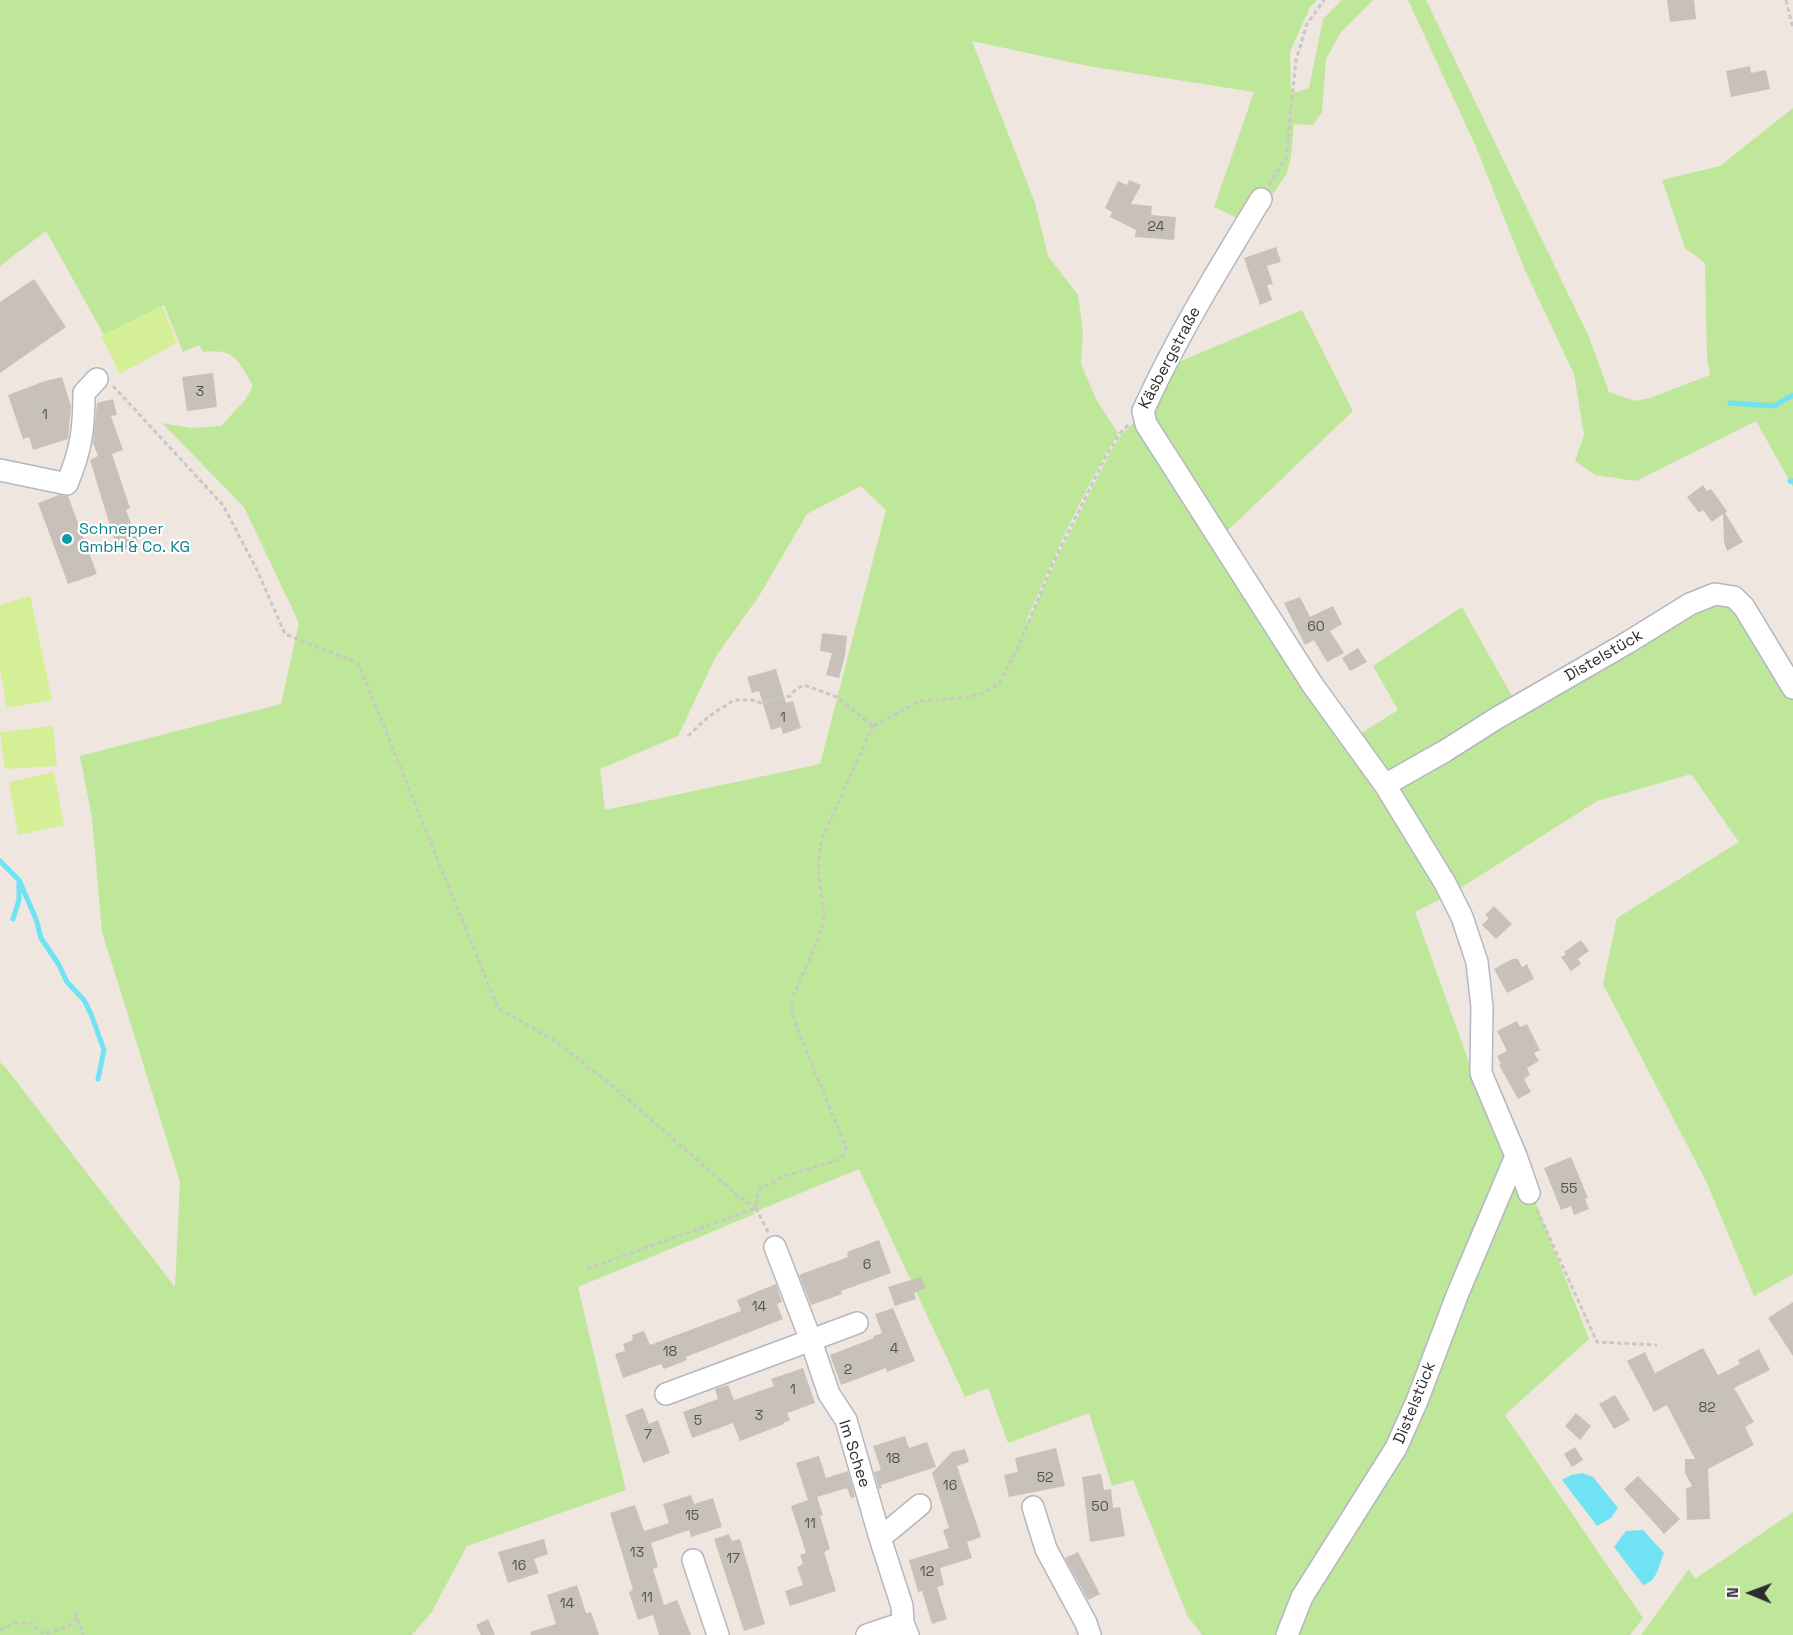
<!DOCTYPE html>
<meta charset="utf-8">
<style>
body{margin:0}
#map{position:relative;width:1793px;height:1635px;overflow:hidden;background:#efe6df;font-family:"Space Grotesk",sans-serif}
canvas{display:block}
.north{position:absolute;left:1721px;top:1563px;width:60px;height:60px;-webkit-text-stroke:4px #fff;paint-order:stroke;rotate:271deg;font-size:16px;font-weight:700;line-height:24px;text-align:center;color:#2d2d2d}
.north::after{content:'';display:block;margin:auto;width:21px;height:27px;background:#2d2d2d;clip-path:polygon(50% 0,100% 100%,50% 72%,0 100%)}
</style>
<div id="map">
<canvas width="1793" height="1635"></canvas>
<div class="north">N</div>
</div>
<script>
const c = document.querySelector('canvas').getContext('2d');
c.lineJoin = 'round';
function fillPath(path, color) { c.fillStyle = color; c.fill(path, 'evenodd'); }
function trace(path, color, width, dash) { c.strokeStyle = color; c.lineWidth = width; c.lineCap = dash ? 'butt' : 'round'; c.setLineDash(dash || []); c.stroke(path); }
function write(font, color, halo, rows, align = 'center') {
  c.font = font + ' "Space Grotesk",sans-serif'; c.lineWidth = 4.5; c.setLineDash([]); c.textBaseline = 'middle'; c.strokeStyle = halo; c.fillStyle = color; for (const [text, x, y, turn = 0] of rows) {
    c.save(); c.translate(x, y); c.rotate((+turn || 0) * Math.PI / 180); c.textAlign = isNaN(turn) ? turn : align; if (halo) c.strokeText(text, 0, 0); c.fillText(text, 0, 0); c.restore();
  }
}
fillPath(new Path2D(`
 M0,0h1317l-7,7 -20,45 1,42 18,-6 14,-69 19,-19h31l-32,32 -15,27 -4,53 -9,13 -19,-1 -3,32 -4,17 -35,52 -38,-18 40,-115 -166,-26 -116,-25 63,162 13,53 30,39 5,36 -2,33 16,37 21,32c-36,60 -64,124 -92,188l2,2 25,-57 56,-111 12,-20 18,-18 308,479 -32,16 61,170 36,72 -96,246 -131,235h-83l-15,-20 -54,-135 -21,6 -23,-73 -81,30 -20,-55 -23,9 -106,-228 -107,44 3,1 -177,73 48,203 -159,56 -36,67 -19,22h-412v-573l6,6 169,219 5,-105 -78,-250 -10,-114 -12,-62 201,-52 18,-81 -55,-116 -82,-84 29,5 30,-2 24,-26 8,-14c-14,-25 -18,-38 -50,-34l-4,-7 -16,7 -19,-47 -60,30 -58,-104 -46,35zM861,486l25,24 -66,254 -215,46 -5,-41 78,-33 38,-80 43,-60 48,-82z
 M1408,0h18l163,337 20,55 26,9 15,-3 60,-23 -3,-18 -2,-94 -20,-15 -23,-68 58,-14 73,-58v379l-37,-66 -120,60 -41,-6 -20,-14 9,-26 -10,-61 -49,-104 -49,-123z
 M1302,310l51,101 -128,122 -75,-113 26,-57z
 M1719,598l13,5 61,90v581l-39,22 -47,-113 -104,-199 14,-66 122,-76 -48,-68 -94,27 -141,90 -64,-102z
 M1462,607l52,93 -115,67 -10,3 -5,-1 -27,-33 41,-26 -25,-44z
 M1516,1159l17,37 56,143 -84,76 138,203 -13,17h-341l108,-186z
 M1793,1512v123h-152l48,-66 6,10z`), '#bee79a');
fillPath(new Path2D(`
 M162,306l15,37 -57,31 -19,-38z
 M30,596l22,104 -45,8 -7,-38v-65z
 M53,726l4,40 -52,3 -5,-37z
 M54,772l10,53 -46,10 -9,-53z`), '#d4ef96');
fillPath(new Path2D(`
 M1582,1473l11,4 25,31 -7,10 -14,8 -35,-46 9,-5z
 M1643,1530l21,23c-6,13 -6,28 -21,32l-29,-38 12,-16z`), '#6fe2f4');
trace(new Path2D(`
 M1730,403l44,3 19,-11
 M1790,481h3
 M0,861l19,19 17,39 5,19 18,27 8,17 17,18 7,14 13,36 -6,29
 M13,919l6,-19v-17`), '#6fe2f4', 5);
fillPath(new Path2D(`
 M1667,0h27l2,19 -26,3z
 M1750,66l1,7 15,-3 4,19 -39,8 -5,-26z
 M1129,180l12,5 -10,19 21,2 -1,9 25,2 -2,23 -39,-3 1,-7 -26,-13 2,-5 -7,-4 13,-27 9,4z
 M1276,247l5,15 -14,4 6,18 -6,1 5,15 -12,5 -16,-47z
 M34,279l32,48 -66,46v-71z
 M213,373l4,34 -30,4 -5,-34z
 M62,377l9,29 -3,33 -35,11 -4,-13 -6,2 -15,-44 37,-14z
 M113,399l4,16 -6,1 12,34 -11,4 18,54 -4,2 13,35 -21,7 -28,-92 8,-4 -5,-13 4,-40z
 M1703,485l4,6 4,-2 16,22 -2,2 18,29 -16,9 -3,-9 -1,-28 -11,8 -9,-12 -4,3 -12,-16z
 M59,495l9,1 29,78 -29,10 -30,-81z
 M1300,597l10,20 23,-11 9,18 -12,7 14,22 -17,9 -13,-22 -9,5 -21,-42z
 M822,633l25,3 -2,19 -6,23 -13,-3 6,-22 -12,-2z
 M1358,648l9,14 -17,9 -8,-13z
 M776,669l10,34 7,-2 8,27 -18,6 -2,-7 -10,3 -12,-39 -7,2 -5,-16z
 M1494,906l18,18 -16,15 -14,-14 7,-7 -4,-3z
 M1581,940l8,11 -11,8 3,5 -10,7 -10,-14 5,-3 -2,-2z
 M1512,959h6l4,8 5,-3 7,15 -27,14 -13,-24z
 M1517,1021l3,6 7,-3 13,26 -6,3 5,8 -12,7 3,7 -6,4 7,13 -13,7 -19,-34 2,-1 -4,-8 10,-5 -10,-20z
 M1571,1157l17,41 -3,1 4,10 -15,6 -3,-9 -10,4 -17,-42z
 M879,1240l12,33 -50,18 1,3 -31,11 -12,-30 49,-18 -1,-5z
 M921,1277l5,11 -12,5 2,6 -21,7 -7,-19z
 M776,1284l6,18 -5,2 6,15 -97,38 1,3 -23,9 -3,-5 -38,14 -8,-24 10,-3 -2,-7 10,-4 -1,-5 12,-4 6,14 91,-34 -4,-11z
 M1793,1302v54l-25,-38z
 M893,1308l22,53 -28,11 -1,-4 -45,17 -11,-30 44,-17 -1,-2 9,-3 -7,-19z
 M1703,1348l15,27 22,-11 -2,-4 21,-11 11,21 -36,18 20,34 -9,5 9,18 -46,24 2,50 -23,1 -1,-31 6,-3 -7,-13v-14h10l-28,-54 -13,7 -27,-51 18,-9 10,21z
 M803,1368l12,35 -28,10 3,7 -7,3 1,1 -44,17 -7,-18 -41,15 -9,-26 35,-13 -3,-10 13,-4 6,15 40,-14 -3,-7z
 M1615,1395l15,25 -16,9 -15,-25z
 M643,1408l6,16 9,-4 12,33 -27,10 -18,-48z
 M1576,1413l15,13 -11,14 -15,-14z
 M905,1436l4,12 18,-6 9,25 -55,18 1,3 -3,1 -5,-17 7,-2 -8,-24z
 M1575,1447l8,13 -11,7 -8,-13z
 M1056,1448l9,38 -56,11 -5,-22 14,-3 -3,-14z
 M965,1449l4,13 -12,4 24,71 -14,5 5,16 -32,10 4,17 -7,2 10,32 -15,5 -10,-33 -4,1 -9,-32 40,-12 -6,-18 6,-2 -17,-55 21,-22v1z
 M819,1456l7,22 22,-7 7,26 -4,1 -4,-10 -30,9 6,18 -3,1 10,33 -6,3 12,39 -46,15 -5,-15 18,-6 -6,-18 6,-3 -3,-9 6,-2 -15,-47 17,-6 -12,-37z
 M1101,1474l3,16 7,-1 2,19 7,-1 5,29 -35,6 -8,-65z
 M1638,1476l42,43 -16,15 -40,-45z
 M691,1495l3,9 19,-6 9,29 -31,10 -2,-7 -38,13 7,24 -5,2 11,36 13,-5 14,35h-32l-6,-20 -15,5 -9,-28 4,-2 -23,-77 25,-8 9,26 25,-8 -6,-19z
 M729,1534l3,7 8,-2 25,85 -21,7 -30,-92z
 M544,1539l4,15 -14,5 5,14 -31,10 -10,-31z
 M1078,1552l22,42 -12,6 -23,-42z
 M577,1585l9,28 5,-1 8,23h-68l-1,-3 26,-8 -9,-29z
 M488,1619l7,16h-14l-5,-10z`), '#c8c1ba');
const minor = new Path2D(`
 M1261,199c-42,69 -85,139 -118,212l3,13 166,260 73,101 60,98 17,34 15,45 5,45 -1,66 35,83 13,37
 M0,470l67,14c14,-34 17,-54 17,-91l13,-14
 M1385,785l60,-34 52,-33 130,-75 63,-39 25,-10 19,3 10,10 49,81
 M775,1247l35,91 19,56 17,26 34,118
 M666,1394l191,-71
 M1033,1507l13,42 40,74 4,12
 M693,1560l25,75
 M867,1635l36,-12
 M908,1635l-5,-12 -1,-17 -22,-68 40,-33
 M1287,1635l15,-38 94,-149 21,-47 41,-108 58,-137`);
trace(minor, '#b3b7c1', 24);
trace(new Path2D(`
 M1786,0l7,29
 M1269,185l17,-27 10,-98 11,-36 17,-24
 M113,386l110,119 35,67 27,62 73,29 140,345 57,33 58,45 124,109 19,13
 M874,726l46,-25 43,-3 22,-5 14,-10 17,-31 36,-87 53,-107 15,-25 8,-8
 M688,736l20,-19 26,-17h18l9,3 29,-7 5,-6 9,-5 33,12 36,29
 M1537,1210l60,132 60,3
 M768,1232l-12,-24 2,-18 27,-14 53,-16 6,-6 2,-7 -49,-119 -5,-16v-13l28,-64 4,-20 -6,-44 3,-30 52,-115
 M587,1269l169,-61
 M75,1612l8,23
 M0,1630l15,-7h17l9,9 5,2 22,-8 9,-8`), '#c8c8c8', 3, [4.5, 3]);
trace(minor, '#fff', 21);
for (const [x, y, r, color] of [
 [67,539,6,"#0f9aa8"]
]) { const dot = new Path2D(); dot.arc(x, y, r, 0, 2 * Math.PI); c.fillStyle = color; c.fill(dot); trace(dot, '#fff', 2); }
write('14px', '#545250', null, [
 ["24",1156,227],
 ["3",200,392],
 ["1",45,415],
 ["60",1316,627],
 ["1",783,718],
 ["55",1569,1189],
 ["6",867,1265],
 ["14",759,1307],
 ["4",894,1349],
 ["18",670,1352],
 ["2",848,1370],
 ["1",793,1390],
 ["82",1707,1408],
 ["3",759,1416],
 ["5",698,1421],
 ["7",648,1435],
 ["18",893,1459],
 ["52",1045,1478],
 ["16",950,1486],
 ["50",1100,1507],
 ["15",692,1516],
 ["11",810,1524],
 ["13",637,1553],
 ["17",733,1559],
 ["16",519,1566],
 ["12",927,1572],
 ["11",647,1598],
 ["14",567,1604]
]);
write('16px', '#2d2d2d', '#fff', [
 ["Käsbergstraße",1170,358,-62],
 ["Distelstück",1604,656,-30],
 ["Distelstück",1415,1403,-68],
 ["Im Schee",854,1454,72]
]);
write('16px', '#0d838f', '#fff', [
 ["Schnepper",79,530],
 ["GmbH & Co. KG",79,548]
], 'left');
</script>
